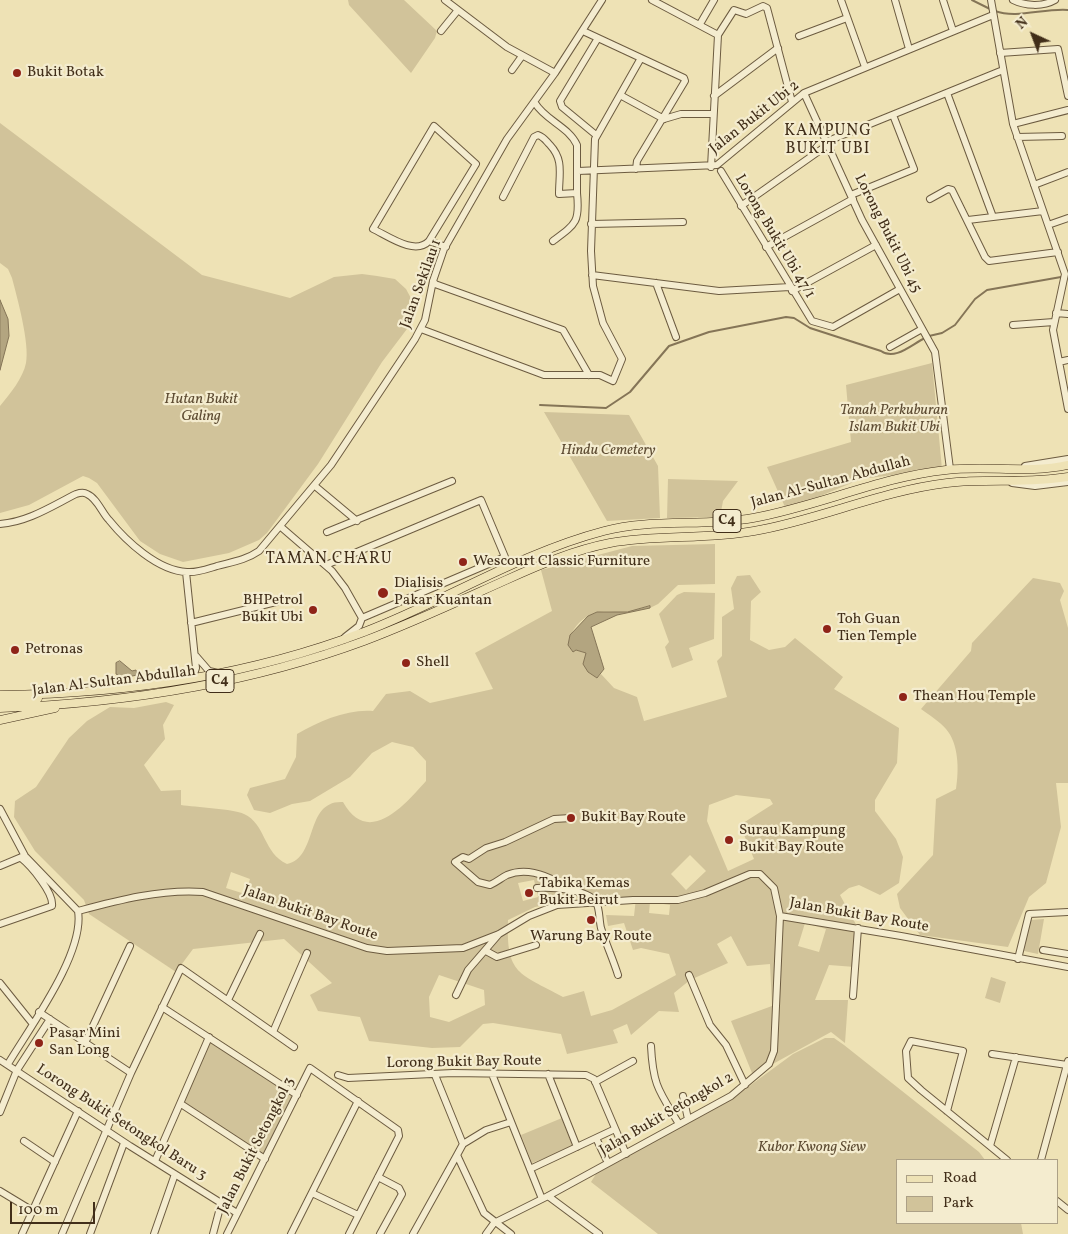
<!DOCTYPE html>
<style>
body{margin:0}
#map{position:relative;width:1068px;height:1234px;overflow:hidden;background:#eee2b5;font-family:Vollkorn,serif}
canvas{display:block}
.legend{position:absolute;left:896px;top:1159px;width:162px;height:65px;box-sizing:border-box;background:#f4eccf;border:1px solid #aca086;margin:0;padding:6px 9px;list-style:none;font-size:15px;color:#412e19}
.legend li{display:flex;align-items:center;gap:10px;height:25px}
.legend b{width:25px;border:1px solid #aca086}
.north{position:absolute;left:1008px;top:10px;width:50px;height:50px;-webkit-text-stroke:4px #f4eccf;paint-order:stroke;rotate:317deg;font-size:14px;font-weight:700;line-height:20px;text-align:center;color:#412e19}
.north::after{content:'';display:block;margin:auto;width:18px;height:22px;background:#412e19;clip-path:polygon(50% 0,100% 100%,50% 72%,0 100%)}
.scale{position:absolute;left:10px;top:1202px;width:85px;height:22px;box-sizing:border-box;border:2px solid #412e19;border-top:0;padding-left:6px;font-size:15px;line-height:18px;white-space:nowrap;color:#412e19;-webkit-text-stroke:4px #f4eccf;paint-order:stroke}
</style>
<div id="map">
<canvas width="1068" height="1234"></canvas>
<ul class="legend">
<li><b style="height:6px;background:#eee2b5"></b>Road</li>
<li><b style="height:14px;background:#d1c39a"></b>Park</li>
</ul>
<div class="north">N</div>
<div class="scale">100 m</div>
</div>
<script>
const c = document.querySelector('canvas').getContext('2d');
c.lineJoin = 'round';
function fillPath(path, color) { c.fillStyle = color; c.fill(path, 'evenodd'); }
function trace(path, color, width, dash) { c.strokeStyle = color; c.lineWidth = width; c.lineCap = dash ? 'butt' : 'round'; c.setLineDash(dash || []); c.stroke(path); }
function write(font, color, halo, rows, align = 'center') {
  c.font = font + ' Vollkorn,serif'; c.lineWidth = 4.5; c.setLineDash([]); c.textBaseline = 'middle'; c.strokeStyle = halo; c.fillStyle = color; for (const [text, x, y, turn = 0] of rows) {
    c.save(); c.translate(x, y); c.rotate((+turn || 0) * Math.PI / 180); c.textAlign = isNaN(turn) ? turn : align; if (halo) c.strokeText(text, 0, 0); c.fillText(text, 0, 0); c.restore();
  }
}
fillPath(new Path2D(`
 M348,0h56l33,31 -2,7 -24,35 -62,-68z
 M0,123l202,152 88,23 44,-21 28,-3 15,2 18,3 11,10 7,13v19l-31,41 -64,102 -51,69 -8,7 -30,13 -46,9 -23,-8 -20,-13 -43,-58 -8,-5 -6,-2 -54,29 -29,8v-107c10,-12 23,-28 26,-43 4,-19 -9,-66 -14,-85l-4,-9 -8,-6z
 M932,363l10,106 -81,10 -55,23 -21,5 -18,-40 84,-25 -5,-57z
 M544,412l85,3 29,51 2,52 -53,3z
 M668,479l70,2 -15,20 -3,16 -53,1z
 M715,544v40l-37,1 -20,19 -8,4v-2c-9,1 -15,5 -23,6 -10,1 -22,-2 -32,1 -14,4 -32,23 -23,38l4,-1 10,3 2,19 9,6 4,-4 13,14 23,9 7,24 83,-24 -10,-36 5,-5v-39l12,-8 -3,-21 6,-12 13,-1 11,17 -10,9 -1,39 19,10 16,-3 10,-9 48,39 -9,12 65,39 -2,35 -22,37v11l21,28 7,18 -4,26 -19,12 -21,-10 -10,3 -9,7 18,33 -3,39 -26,-2 -14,35h33l-3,43 -14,-11 -60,33 -17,13 -23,-57 41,-15 -2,-42 -23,2 -16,-30 -14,8 11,19 -38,17 -16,13 5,19 -20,-1 -28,24 -4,-11 -14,6 5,13 -51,11 -6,-20 -68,-11 -10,1 -23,23 -28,1 -63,-7 -9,-24 -42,-6 -8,-16 22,-12 -48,-44 -91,10 -17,23 -87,-58 -5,-14 -49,-49 -21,-34 1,-16 21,-14 33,-49 18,-17 23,-14 24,1 32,-6 8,3 -11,20 2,14 -21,26 17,26 20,-1v15c14,2 53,4 63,9 22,10 19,39 43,50 32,-7 17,-64 56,-62 25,45 61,4 83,-21v-20l-13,-14 -21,-5 -20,11 -22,24 -40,24 -18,3 -22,9 -16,-3 -7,-15 3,-7 35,-9 11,-22 1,-23c23,-13 50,-25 76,-23l13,-17 24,-3 20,12 63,-14 -18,-36 77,-42 -11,-41 91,-24zM736,795l34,4 3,5 -33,21 14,34 -26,12 -21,-50 2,-16zM690,855l16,16 -20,19 -15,-16zM231,872l19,7 -5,15 -19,-6zM534,880l4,17 -15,4 -5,-18zM594,895l42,3 -2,18 -28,-1 2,11 16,-3 9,27 8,-2 28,6 7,21 -64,35 -21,6 -7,-25 -21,6c-44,-24 -57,-22 -55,-77l27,-13zM650,902l20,3 -1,10 -20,-2zM805,923l21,6 -7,23 -21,-6zM439,975l45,15 1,15 -36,17 -19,-5 -1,-20z
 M1033,578l27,5 4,8 -4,9 8,28v155h-12l5,44 -15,56 -17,14 -21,50 -88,-12 -20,-27 -3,-14 36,-39 3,-56 20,-10c3,-19 3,-45 -10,-60 -7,-8 -17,-14 -25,-20l50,-58 1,-8z
 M684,592l31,1 -1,46 -25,9 4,12 -21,8 -7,-21 4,-5 -10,-28 18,-19z
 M1044,919l-6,35 -14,-3 6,-31z
 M991,977l15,5 -6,21 -15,-5z
 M212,1035l88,58 -33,64 -85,-56z
 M825,1038h9l10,7 135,107 6,8h-88v63h124l2,11h-365l-67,-52 5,-8 137,-76 60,-44z
 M562,1118l11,29 -41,16 -11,-28z`), '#d1c39a');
const water = new Path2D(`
 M0,300l8,19 1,17 -9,34z
 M650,606v2l-33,7 -26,12 13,42 -7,9 -9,-6 -5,-8 3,-11 -10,-3 -3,2 -5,-7 2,-10 18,-19 9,-4h30z
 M120,661l12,10 4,-1 1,5 -14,3 -7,-4v-11z`);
fillPath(water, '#b3a580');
trace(water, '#857557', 1);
trace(new Path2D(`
 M972,0l18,9
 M995,11c22,8 49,-3 73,-1
 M929,336l13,-3 13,-8 20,-26 12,-9 74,-13
 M540,405l66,3 24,-16 39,-46 40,-14 77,-15 8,1 16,10 71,23c14,10 31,-7 44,-13`), '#857557', 2);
const minor = new Path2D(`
 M445,0l62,47 48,26
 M652,0l66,35
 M841,0l24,67
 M895,0l14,49
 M943,0l10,31
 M991,0l22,124 52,150 -12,56 15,79
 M1013,0c12,6 30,7 42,0
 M700,24l14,-24
 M441,31l17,-21
 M583,31l101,47 1,3 -48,80 -1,8
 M799,36l48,-18
 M1000,53l58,-4 10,47
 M512,70l10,-14
 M804,93l58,127 73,132 15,117
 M947,93l46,124
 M620,95l44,24
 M714,96l64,-48
 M664,119l17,-5h32
 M1013,124l55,-14
 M434,126l42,38 -47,77c-14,15 -41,-5 -56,-12z
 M596,135l-34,-28 -2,-6 38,-63
 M1017,137l45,-1
 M828,141l175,-71
 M711,167l7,-132 16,-25 12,4 17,-8 4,2 25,94
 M578,171l139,-6 87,-72 189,-78
 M721,171l91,150 21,6 67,-38
 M1034,185l34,-13
 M851,195l63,-26 -21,-54
 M503,197l31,-60 4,-2c6,2 8,6 12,10 14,15 9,29 9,49l18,-1v-48c-8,-18 -32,-25 -42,-42
 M930,199l18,-10 4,1 33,67 4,4 69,-9
 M741,206l88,-62
 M968,220l75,-9
 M591,224l92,-2
 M1048,225l20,-7
 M429,241l17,6
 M553,241c23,-17 27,-19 24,-48
 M766,247l87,-48
 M592,275l127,16 71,-4
 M433,281l2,3 128,46 26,45
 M656,283l20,54
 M792,291l84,-46
 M1056,313l12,1
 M1013,325l41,-3
 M421,329l123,46h56l13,6 9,-22 -19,-36 -10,-37 -2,-35 4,-112 46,-81
 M890,347l32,-18
 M1059,362l9,-2
 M1025,466l43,-7
 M1012,483l23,3 33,-4
 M315,486l42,35
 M0,524c28,-2 52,-18 76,-30 3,-1 8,-2 11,0 10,4 15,19 22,26 17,21 49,51 78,52 10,1 20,-3 30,-6 15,-4 29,-6 42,-15l72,-86 84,-126 10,-19 8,-39 11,-32 63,-110 48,-66 47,-73
 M281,527l51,44 13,17 17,30
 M327,532l125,-51
 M326,565l155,-65 24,57 -143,61
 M186,572l10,96 -2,6 -6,4
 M191,623l85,-21
 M345,637l14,-11 3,-8
 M196,656l13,15 9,2
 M0,809l25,47 53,55
 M0,866l24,-10
 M537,888c14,-1 50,1 59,14 4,7 3,18 5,26 5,16 12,31 17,47
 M570,890c-17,-12 -41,-24 -63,-15 -6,3 -10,7 -17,10l-12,-3 -23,-20 8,-5 6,2 17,-11 19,-6 49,-23 17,-1
 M78,911c41,-11 83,-22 125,-19l164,56 20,3 76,-3 36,-14 30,-18 28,-11 76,-5h45l27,-7 45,-19h10l14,14 6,28 121,20 167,31
 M0,924l52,-18c2,-13 -21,-40 -31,-48
 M1043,950l25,4
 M486,951l11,6 39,-12
 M1018,959l11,-45 39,-2
 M689,975l21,50 16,20 19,40
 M0,983l32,40
 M456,995l12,-25 31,-36
 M853,996l5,-68
 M228,1000l32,-66
 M162,1007l135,88
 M39,1012l92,61
 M273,1032l34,-79
 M85,1043l45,-97
 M651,1046c2,40 8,45 28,78
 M992,1054l75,11
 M0,1060l130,86 107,67
 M8,1064c22,-37 77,-111 70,-153
 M492,1074l50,125
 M548,1074l29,73
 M338,1075l10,3 105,-5 133,2 8,4 32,75
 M435,1075l28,69 -6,11 27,58 27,21
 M595,1082l38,-21
 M683,1096l5,23
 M181,1104l84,55
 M947,1111l16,-60 -52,-10 -5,10 2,27 13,12 86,70
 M0,1112l17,-42 33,-51
 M596,1138l12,25
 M24,1141l31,21
 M463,1144l23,-14 25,-8
 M990,1146l26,-89
 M1041,1160l27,-99
 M155,1161l54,-124
 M530,1169l85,-40
 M378,1177l21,11 3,6 -22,40
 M0,1191l33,20
 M312,1193l46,22
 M548,1196l51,38
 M1057,1201l11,9
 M22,1234l56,-123
 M62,1234l69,-161 50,-105 113,79
 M90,1234l34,-91
 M154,1234l21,-60
 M213,1234l8,-30
 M227,1234l83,-166 88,62 1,6 -50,98
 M291,1234l67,-133
 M413,1234l44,-79
 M486,1234l8,-11 54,-27 183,-100 38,-32 5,-13 6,-135`);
const major = new Path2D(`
 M0,695c124,-1 248,-19 364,-63 81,-31 156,-79 240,-101 48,-13 100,-4 149,-13 66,-12 127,-41 193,-48 41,-5 82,4 122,-5
 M0,701l38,-3
 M0,708c122,-5 248,-24 364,-67 48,-18 95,-40 142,-61 33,-15 68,-30 104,-37 47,-9 96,-3 144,-12 65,-11 126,-40 193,-48 40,-5 81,1 121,-6
 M0,720l55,-12`);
trace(minor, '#6c5b40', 8);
trace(major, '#412e19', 9);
trace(minor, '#f4eccf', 6);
trace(major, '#eee2b5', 8);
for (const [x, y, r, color] of [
 [17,73,5,"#8f2418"],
 [463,562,5,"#8f2418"],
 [383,593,6,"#8f2418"],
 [313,610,5,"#8f2418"],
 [827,629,5,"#8f2418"],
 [15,650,5,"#8f2418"],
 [406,663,5,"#8f2418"],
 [903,697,5,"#8f2418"],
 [571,818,5,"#8f2418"],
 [729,840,5,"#8f2418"],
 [529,893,5,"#8f2418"],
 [591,920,5,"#8f2418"],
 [39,1043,5,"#8f2418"]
]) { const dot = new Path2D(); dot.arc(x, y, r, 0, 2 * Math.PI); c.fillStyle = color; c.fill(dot); trace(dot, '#f4eccf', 2); }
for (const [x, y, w] of [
 [727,521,28],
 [220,681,28]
]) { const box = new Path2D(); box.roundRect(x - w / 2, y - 11.5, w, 23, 4); c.fillStyle = '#f4eccf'; c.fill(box); trace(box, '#412e19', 1); }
write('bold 14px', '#412e19', null, [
 ["C4",727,521],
 ["C4",220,681]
]);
write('15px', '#412e19', '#f4eccf', [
 ["Bukit Botak",27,73],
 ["Wescourt Classic Furniture",473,562],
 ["Dialisis",394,584],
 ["Pakar Kuantan",394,601],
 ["BHPetrol",303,601,"right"],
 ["Bukit Ubi",303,618,"right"],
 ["Toh Guan",837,620],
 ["Tien Temple",837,637],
 ["Petronas",25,650],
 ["Shell",416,663],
 ["Thean Hou Temple",913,697],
 ["Bukit Bay Route",581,818],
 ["Surau Kampung",739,831],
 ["Bukit Bay Route",739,848],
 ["Tabika Kemas",539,884],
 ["Bukit Beirut",539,901],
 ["Warung Bay Route",591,937,"center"],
 ["Pasar Mini",49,1034],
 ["San Long",49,1051]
], 'left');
write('15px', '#412e19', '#f4eccf', [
 ["Jalan Bukit Ubi 2",755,118,-38],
 ["Lorong Bukit Ubi 45",887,234,63],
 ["Lorong Bukit Ubi 47/1",774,237,59],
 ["Jalan Sekilau 1",422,284,-70],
 ["Jalan Al-Sultan Abdullah",831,483,-15],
 ["Jalan Al-Sultan Abdullah",114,682,-7],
 ["Jalan Bukit Bay Route",310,914,19],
 ["Jalan Bukit Bay Route",859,916,10],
 ["Lorong Bukit Bay Route",464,1063,-1],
 ["Jalan Bukit Setongkol 2",667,1115,-30],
 ["Lorong Bukit Setongkol Baru 3",121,1123,33],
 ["Jalan Bukit Setongkol 3",257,1146,-63]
]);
write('italic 15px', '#5e4c33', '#f4eccf', [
 ["Hutan Bukit",201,400],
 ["Galing",201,417],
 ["Tanah Perkuburan",894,411],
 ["Islam Bukit Ubi",894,428],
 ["Hindu Cemetery",608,451],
 ["Kubor Kwong Siew",812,1148]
]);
c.letterSpacing = '1px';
write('16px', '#412e19', '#f4eccf', [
 ["KAMPUNG",828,132],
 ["BUKIT UBI",828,150],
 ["TAMAN CHARU",329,560]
]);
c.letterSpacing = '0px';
</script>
